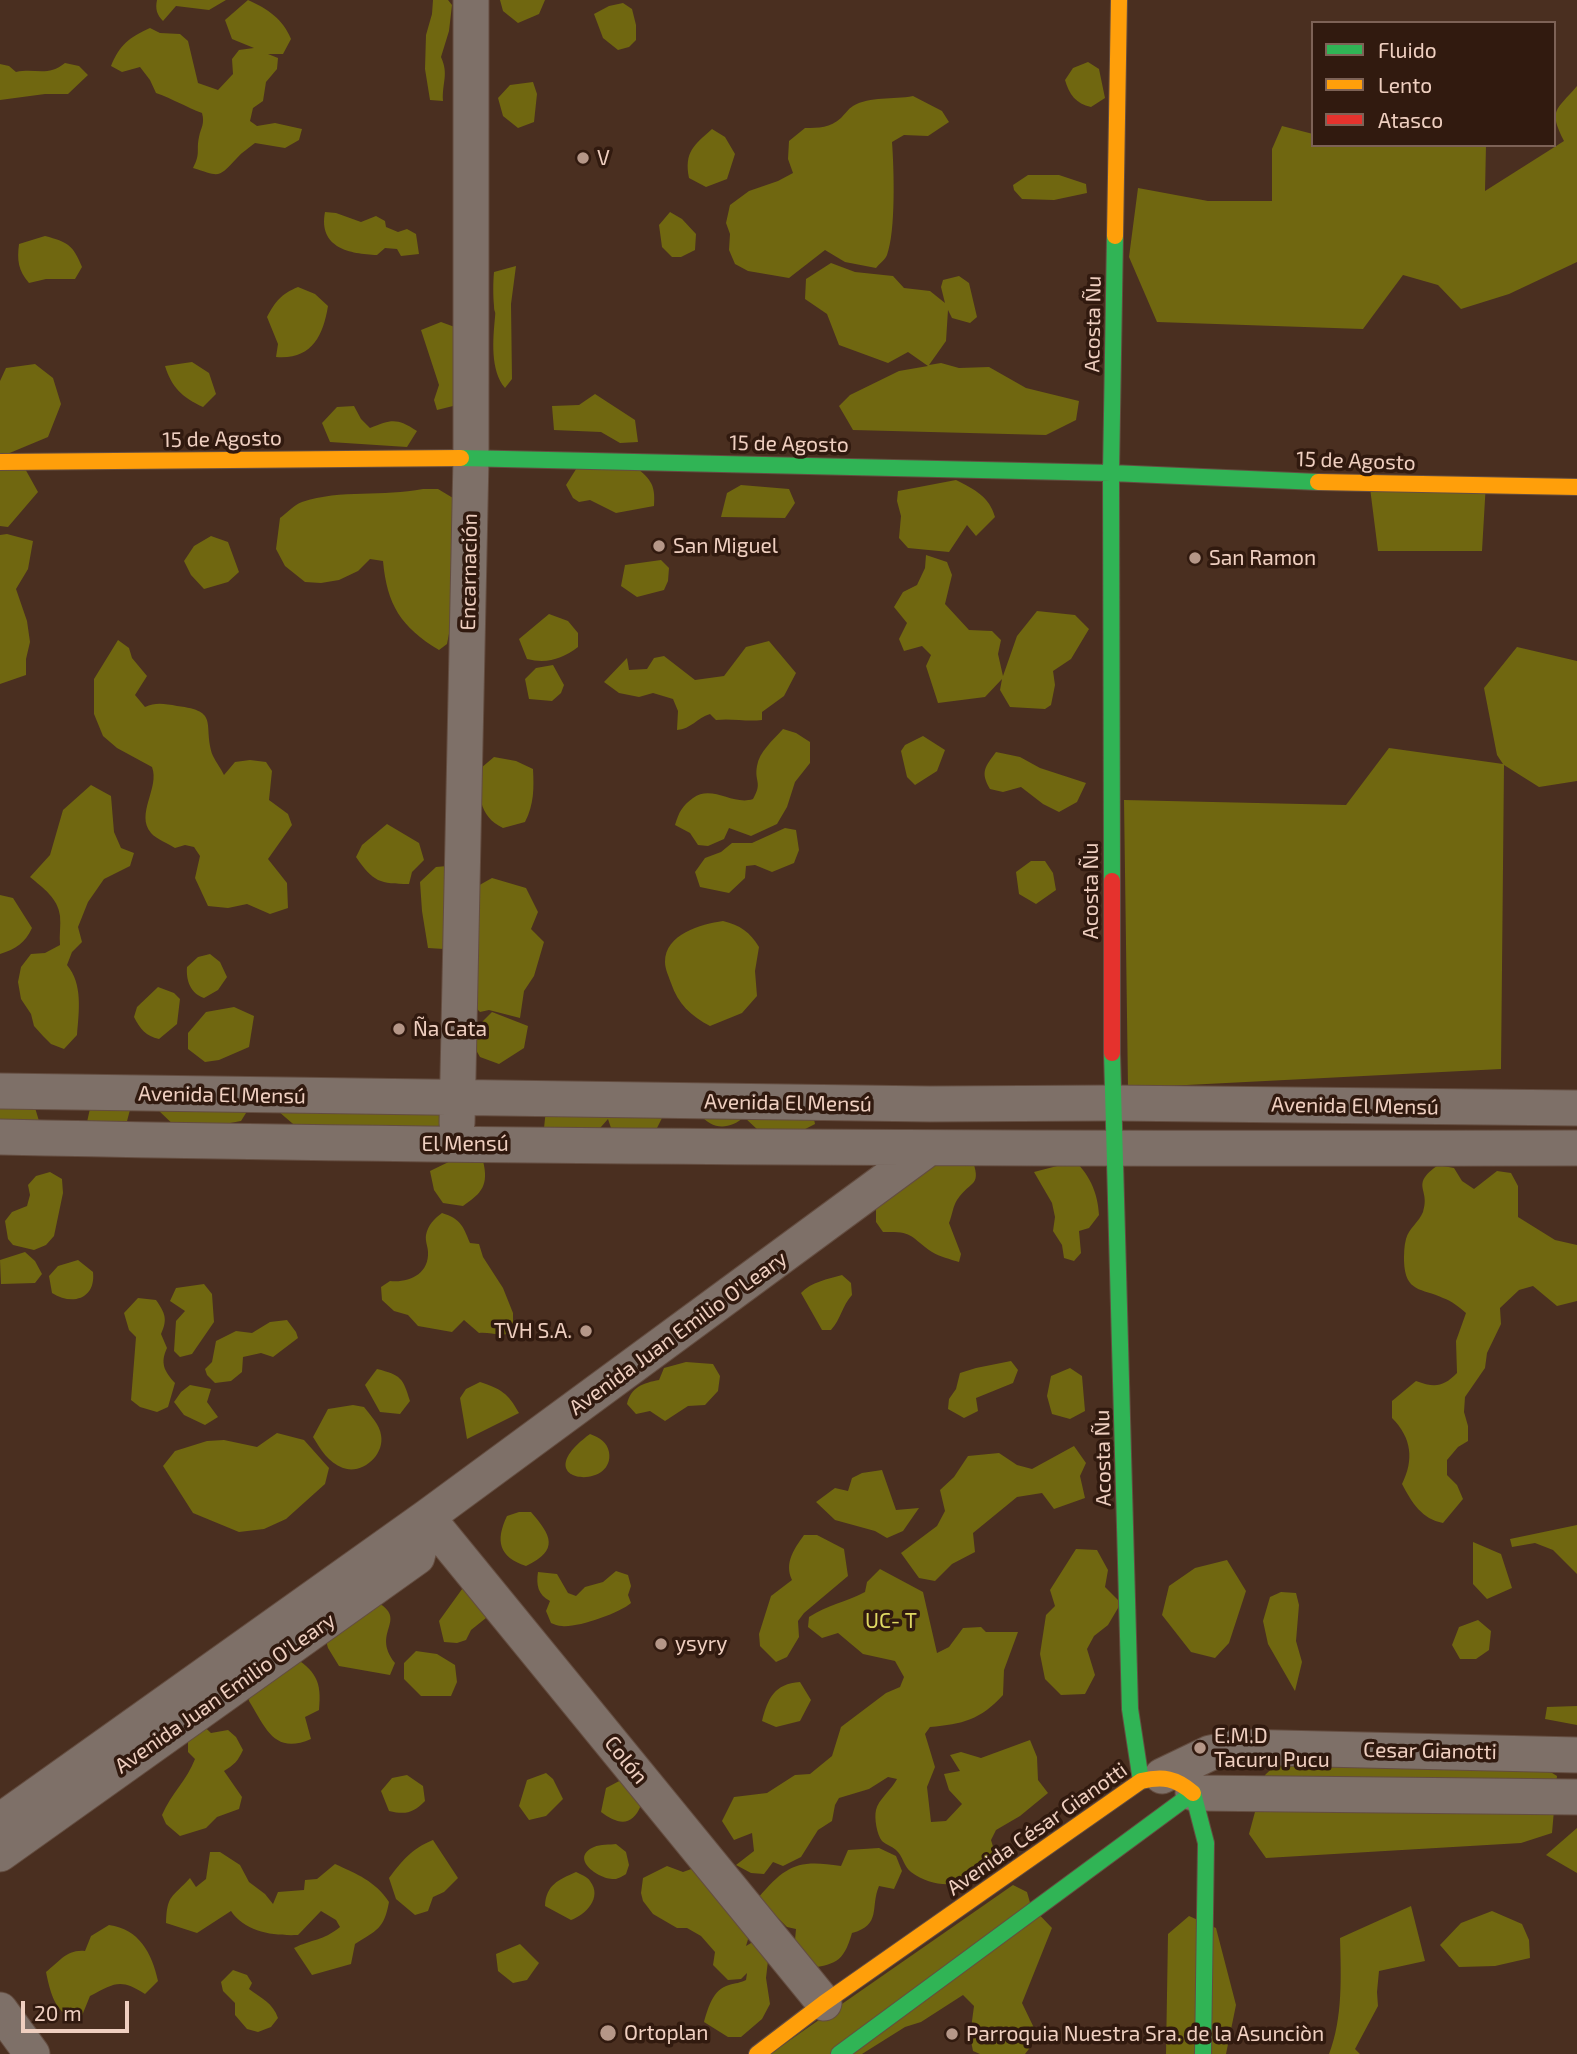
<!DOCTYPE html>
<meta charset="utf-8">
<style>
body{margin:0}
#map{position:relative;width:1577px;height:2054px;overflow:hidden;background:#4a2f20;font-family:"Exo 2",sans-serif}
canvas{display:block}
.legend{position:absolute;left:1311px;top:21px;width:245px;height:126px;box-sizing:border-box;background:#311a0f;border:2px solid #7d6256;margin:0;padding:9px 12px;list-style:none;font-size:21px;color:#efcfc0}
.legend li{display:flex;align-items:center;gap:14px;height:35px}
.legend b{width:35px;border:2px solid #7d6256}
.scale{position:absolute;left:21px;top:2001px;width:108px;height:32px;box-sizing:border-box;border:4px solid #efcfc0;border-top:0;padding-left:9px;font-size:21px;line-height:24px;white-space:nowrap;color:#efcfc0;-webkit-text-stroke:5px #311a0f;paint-order:stroke}
</style>
<div id="map">
<canvas width="1577" height="2054"></canvas>
<ul class="legend">
<li><b style="height:9px;background:#30b455"></b>Fluido</li>
<li><b style="height:9px;background:#ff9f0a"></b>Lento</li>
<li><b style="height:9px;background:#e5322d"></b>Atasco</li>
</ul>
<div class="scale">20 m</div>
</div>
<script>
const c = document.querySelector('canvas').getContext('2d');
c.lineJoin = 'round';
function fillPath(path, color) { c.fillStyle = color; c.fill(path, 'evenodd'); }
function trace(path, color, width, dash) { c.strokeStyle = color; c.lineWidth = width; c.lineCap = dash ? 'butt' : 'round'; c.setLineDash(dash || []); c.stroke(path); }
function write(font, color, halo, rows, align = 'center') {
  c.font = font + ' "Exo 2",sans-serif'; c.lineWidth = 7; c.setLineDash([]); c.textBaseline = 'middle'; c.strokeStyle = halo; c.fillStyle = color; for (const [text, x, y, turn = 0] of rows) {
    c.save(); c.translate(x, y); c.rotate((+turn || 0) * Math.PI / 180); c.textAlign = isNaN(turn) ? turn : align; if (halo) c.strokeText(text, 0, 0); c.fillText(text, 0, 0); c.restore();
  }
}
fillPath(new Path2D(`
 M157,0h69l-17,10 -33,-4 -13,15c-6,-6 -8,-12 -6,-21z
 M248,0c20,9 35,19 43,39l-8,15h-15l10,4 -1,11 -11,13 -3,19 -10,7 -3,13 7,5 18,-3 27,6 -3,11 -14,8 -30,-5c-6,5 -13,9 -18,15 -19,20 -16,19 -44,10 8,-15 3,-17 6,-31 2,-10 6,-13 3,-24 -16,-6 -29,-14 -46,-20l-6,-13 -10,-13 -18,5 -11,-6c9,-22 18,-28 39,-38l10,5 20,1 8,7 10,42 20,7 15,-16 -1,-15 7,-9 15,-2 -22,-9 -7,-19z
 M433,0h15l4,5 -3,26 -8,26c8,18 1,25 2,44l-13,-1 -5,-31 1,-34 6,-21z
 M500,0h45l-6,14 -21,9 -15,-12z
 M623,3l9,6 4,16v15l-7,7 -11,3 -15,-12 -9,-24 15,-8z
 M1088,62l11,7 6,29 -14,9c-15,-3 -22,-13 -26,-27l8,-12z
 M65,63l14,3 9,9 -20,19h-23l-45,6v-36l9,2 7,6c20,-4 32,5 49,-9z
 M533,82l4,12 -3,28 -16,6 -15,-12 -5,-18 12,-13z
 M1577,86v176l-68,32 -48,15 -23,-24 -35,-10 -40,54 -206,-7 -28,-65 9,-69 70,13h64v-52l10,-23 31,8v11h173l-1,46 79,-50c-16,-32 -8,-30 13,-55z
 M913,96l29,15 7,11 -21,14 -24,-1 -12,7c2,26 4,89 -5,113 -2,5 -7,8 -11,13l-31,-6 -20,-12 -36,28 -41,-7 -13,-7 -6,-14 1,-16 -4,-11 4,-18 19,-14 29,-10 15,-8 -5,-14 1,-18 16,-13c14,0 25,0 36,-10 4,-4 7,-9 12,-12 17,-10 40,-6 60,-10z
 M712,129l13,8 10,17 -8,25 -21,8 -17,-9c-5,-26 5,-33 23,-49z
 M1028,175h31l27,9 1,9 -33,7 -32,-1 -8,-9 -1,-5z
 M325,212l11,1 25,9 15,-6 9,5 1,6 12,5 9,-3 9,5 3,20 -18,2 -4,-7 -12,-1 -8,7c-27,-1 -59,-7 -52,-43z
 M670,212l12,7 14,15 -1,16 -14,7h-9l-10,-10 -3,-22z
 M45,236c23,6 28,9 37,31l-7,12h-29l-17,4c-11,-13 -12,-23 -10,-39z
 M831,263l24,9 38,4 11,12 26,3 15,12 -4,-16 2,-7 16,-4 10,7 8,34 -7,6 -18,-5 -4,-8 -2,31 -17,24 12,-2 18,5 30,-1 37,21 53,13 -3,19 -30,15 -193,-5 -14,-24 11,-11 49,-24 29,-5 -20,-14 -20,11 -49,-18 -12,-31 -22,-15 1,-20z
 M516,266l-5,38 1,75 -7,9c-15,-18 -12,-49 -10,-71 1,-7 -1,-4 -1,-11 -1,-10 -1,-24 0,-34z
 M298,287l17,7 13,12c-5,31 -17,54 -52,51l2,-13 -11,-27c8,-15 14,-23 31,-30z
 M441,322l22,8 -2,74 -24,6 -3,-10 5,-15 -18,-55z
 M192,362l17,11 7,21 -13,13c-21,-10 -31,-19 -38,-41z
 M35,364l18,14 8,26 -13,33 -48,20v-76l6,-13z
 M595,394l40,26 3,22 -18,1 -19,-11 -47,-2 -2,-24 27,-1z
 M354,406l7,13 9,9c22,-9 27,-10 47,3l-10,16 -77,-5 -8,-19 15,-16z
 M633,464c16,15 23,18 21,42l-38,7 -26,-13 -11,2 -6,-4 -7,-13 12,-19z
 M23,465l15,27 -30,35 -8,-1v-59z
 M956,480c19,10 33,16 39,37l-19,19 -9,-11 -18,27 -41,-4 -9,-10 2,-22 -4,-15 1,-10z
 M1369,480l117,2 -4,69h-104z
 M741,485l48,4 6,14 -10,15 -64,-1 6,-24z
 M423,489h15l15,9 7,79 -13,67 -8,6c-38,-23 -52,-45 -56,-89l-13,-2 -12,12 -19,9 -18,3 -16,-1 -20,-16 -9,-17 4,-31c7,-5 14,-13 22,-16 39,-13 81,-5 121,-13z
 M7,534l26,7 -5,28 -12,20 11,32 3,21 -4,17v16l-26,9v-149z
 M211,536l17,6 11,30 -11,10 -24,7 -13,-14 -7,-14 10,-15z
 M926,555l21,7 5,13 -7,29 24,26 23,1 9,9 -3,14 5,22 14,-40 20,-25 38,4 14,14 -18,30 -18,12 2,14 -4,20 -6,4 -35,-2 -10,-17 2,-11 -17,18 -47,6 -12,-37 5,-11 -9,-9 -18,5 -5,-12 8,-16 -13,-16 9,-15 14,-7 8,-17z
 M661,560l8,8 -1,13 -4,9 -27,7 -16,-11 4,-21z
 M549,614l19,7 10,12v14c-16,12 -31,17 -51,12l-8,-20z
 M118,640l11,8 3,10 15,18 -12,19 10,12c11,-5 20,-3 32,-1 44,5 25,19 36,50 3,6 8,13 11,19l11,-13 15,-2 16,2 6,9 -3,29 19,14 4,11 -24,34 19,24 1,25 -18,6 -23,-10 -19,4 -20,-2 -13,-28 5,-22 -6,-9 -9,-2 -10,3c-6,-4 -19,-9 -24,-15 -16,-19 9,-45 1,-66l-35,-19 -14,-12 -9,-22v-35z
 M769,641l27,32 -12,23 -22,16v8c-16,2 -30,-2 -46,0l-6,-6c-13,4 -19,15 -33,16l1,-19 -5,-12 -20,-6 -14,4 -20,-4 -15,-11 23,-24 2,12 18,-1 7,-11 10,-2 31,24 29,-4 22,-29z
 M1517,647l60,14v120l-38,6 -35,-22 -3,304 -373,19 -4,-288 222,5 43,-57 114,16 -6,-9 -13,-67z
 M553,665l11,20 -3,8 -9,8 -23,-2 -4,-20 11,-11z
 M783,729l13,4 14,9v21l-15,19 -8,25 -10,17 -26,12 -22,-8 -5,11 -16,7 -10,-1 -8,-12 -15,-8c4,-13 7,-19 18,-27 19,-14 40,8 60,1 10,-17 1,-17 4,-33 2,-14 16,-26 26,-37z
 M923,736l22,14 -8,21 -22,14 -8,-8 -6,-26 4,-6z
 M996,752l24,5 20,11 46,15 -9,19 -18,10 -16,-8 -22,-17 -18,5 -13,-3c-10,-17 -5,-22 6,-37z
 M494,757l22,4 17,8c1,20 1,35 -8,53l-22,6c-25,-12 -25,-35 -22,-60z
 M91,785l20,11 3,36 7,16 13,5 -4,13 -26,13 -16,23 -10,25 4,15 -10,10 -5,13c16,19 12,46 10,70l-13,14 -13,-5 -8,-8 -9,-10 -3,-12 -10,-15 -3,-17 3,-15 10,-13 14,-1 15,-8c-1,-10 1,-19 0,-29 -2,-18 -17,-28 -30,-39l20,-22 13,-45z
 M387,824l32,19 5,17 -12,12 -3,12c-29,0 -36,-2 -53,-27l6,-12z
 M785,828l11,2 3,20 -5,13 -22,9 -17,-7 -9,1 -1,12 -16,15 -29,-6 -5,-15 10,-14 16,-6 11,-9h20z
 M1031,861h14l8,12 3,17 -20,14 -17,-10 -3,-22z
 M458,865l18,22 16,-9 34,10 12,24 -7,17 13,13 -10,34 -10,15 -4,27 -31,-8 -9,2 -19,-19 -17,-44 -16,-1 -6,-37 -2,-29 16,-15z
 M0,895l13,3 19,30c-7,15 -16,21 -32,26z
 M723,921c17,4 27,11 36,26l-4,24 2,25 -15,17 -32,13c-19,-10 -32,-22 -39,-43 -2,-6 -6,-14 -6,-21 0,-28 36,-38 58,-41z
 M210,954l10,8 7,15 -9,13 -14,8c-14,-5 -18,-18 -17,-31l11,-10z
 M158,987l16,6 6,6 -3,25 -18,15c-13,-3 -19,-10 -25,-22l3,-10z
 M234,1007l20,9 -5,31 -30,13 -14,2 -17,-13v-16l18,-21z
 M492,1012l36,14 -4,22 -25,16 -19,-7 -12,-21z
 M437,1099l16,25 -21,13 -125,-1 -29,-25z
 M0,1100l33,1 6,20 -39,17z
 M91,1104l40,2 -5,19 -39,-3z
 M251,1105l-10,16 -60,11 -24,-23z
 M546,1109l118,5 -10,20 -43,-6 -3,-9 -15,17 -33,15 -16,-23z
 M700,1114h113l2,10 -33,17 -23,-10 -15,-14c-14,13 -33,13 -44,-3z
 M465,1154l18,7c6,24 -1,32 -20,45l-20,-3 -9,-13 -4,-19z
 M971,1156c12,32 0,23 -14,44 -4,6 -5,16 -8,23l12,31 -2,8c-9,-3 -19,-5 -27,-10 -23,-16 -18,-21 -49,-20l-7,-10v-19l51,-45z
 M1071,1158c18,14 27,35 28,57l-10,13 -10,3 2,22 -7,8 -10,-3 -2,-13 -9,-14 2,-14 -3,-14 -18,-31 23,-6z
 M1438,1165l16,3 8,13 12,8 23,-18 14,2 7,13v31l37,23 22,5v56l-20,5 -24,-20 -14,4 -19,18 1,16 -14,29 -2,15 -20,29 -1,15 4,14v15l-10,6 -11,13v15l10,10 6,14 -20,24c-21,-4 -31,-20 -41,-39 12,-24 10,-46 -10,-66v-17l24,-20c19,7 27,6 41,-8l-1,-32 10,-28c-7,-6 -14,-12 -23,-15 -21,-10 -38,-5 -39,-37 0,-7 0,-15 2,-22 3,-11 13,-17 17,-27 8,-24 -14,-26 15,-47z
 M50,1172l12,7 1,14 -9,43 -8,9 -12,5 -21,-5 -5,-6 -3,-18 7,-9 15,-6 3,-11 -2,-10 8,-9z
 M442,1213c19,6 21,13 28,30l9,1 4,13 20,31 10,25v9l-6,12c-10,2 -18,-2 -28,-1l-15,-13 -12,12 -34,-6 -10,-11 -14,-4 -12,-11 -1,-13 9,-6c19,2 39,-7 38,-29 0,-5 -3,-11 -2,-17 2,-10 8,-16 16,-22z
 M25,1252l10,9 7,13 -7,9 -34,1 -1,-24z
 M78,1260l15,12c3,27 -21,34 -41,21l-3,-17 9,-10z
 M842,1275l9,8 1,12c-10,11 -11,24 -21,35h-9l-21,-37c10,-11 27,-14 41,-18z
 M204,1284l8,10 2,28 -22,32 -12,3 -6,-6 2,-30 9,-10 -15,-10 6,-13z
 M138,1298l18,2c9,13 12,19 5,34l6,14c-7,15 -3,23 8,35l-7,24 -11,5 -17,-5 -9,-7 5,-63 -7,-7 -5,-17z
 M287,1320l9,12 2,6 -25,19 -12,-4 -18,4 -1,15 -11,9 -16,2 -8,-8 -2,-6 7,-7 4,-21 20,-10 16,2 18,-11z
 M1011,1361l7,9 -5,13 -37,15 2,13 -14,7 -16,-9 1,-10 7,-10 4,-16 16,-5z
 M686,1362l27,2 7,12 -2,15 -13,14 -17,1 -23,15 -15,-10 -14,3 -9,-10c4,-17 16,-21 32,-24l5,-12z
 M1070,1368l12,8 3,35 -15,8 -18,-5 -5,-18 4,-20z
 M377,1369c24,6 26,9 33,32l-10,13 -20,-2 -15,-27z
 M480,1382c21,7 28,11 39,31l-52,26 -7,-41 6,-9z
 M190,1385l21,4 -4,13 11,15 -13,8 -21,-10 -10,-13 7,-10z
 M353,1405l11,2c6,8 16,18 17,28 4,20 -19,40 -38,33 -15,-6 -22,-18 -30,-31l15,-28z
 M277,1433l27,7 25,28 -4,16 -39,35 -22,10 -25,3 -46,-19 -30,-47 12,-15 32,-10 17,-1 33,7z
 M590,1434c10,4 17,8 19,18 7,40 -86,31 -19,-18z
 M1074,1446l12,17 -6,13 5,22 -31,11 -12,-16 -25,4 -44,36 2,19 -23,12 -17,17 -16,-3 -18,-25 36,-27 8,-15 -5,-21 14,-13 14,-21 31,-3 18,12 15,4z
 M882,1470l14,40 23,-2 -16,23 -16,7 -12,-7 -40,-11 -19,-18 19,-14 13,3 4,-13 10,-5z
 M519,1512h12c20,23 29,38 -5,54 -27,-9 -31,-25 -19,-50z
 M1577,1525v49l-24,-24 -18,-7 -23,4 -2,-8z
 M804,1535h13l27,14 4,27 -44,37 -6,8 1,16 -12,20 -11,5 -16,-16 -1,-12 12,-38 21,-16c-8,-17 2,-31 12,-45z
 M1473,1542l28,12 11,34 -25,11 -14,-15z
 M1076,1549l21,1 11,20 -3,17 16,16 -13,22 -14,11 -7,13 8,26 -10,19 -24,1 -16,-16 -5,-25 6,-39 9,-9 -5,-16z
 M1227,1560l19,31 -17,52 -14,15 -24,-6 -29,-37 7,-29 26,-18z
 M880,1569l43,23 14,61 12,-6 14,-19 18,-1 5,5h32l-14,38 -1,25c-23,25 -40,29 -73,32l-5,7 10,33 -8,20 4,35 15,-1 16,-17 -13,-14 -5,-16 16,-3 -10,-16 11,-3 20,6 49,-18 7,17 1,23 10,13 -28,23 -24,14 -5,10 4,13 -4,16c-25,17 -54,22 -80,3 -7,-5 -8,-16 -15,-22 -4,-4 -10,-5 -14,-9 -5,-6 -8,-23 -6,-31 2,-10 16,-21 21,-31l-9,-2 -19,12 -30,9 -4,7 -3,16 -14,9 -17,27 -18,9 -10,-4 -9,12 -13,-1 -15,-8 18,-14 -2,-18 -18,7 -12,-19 12,-24 33,-4 28,-18 15,-1 22,-18 9,-29 45,-34 14,-6 4,-10 -9,-16 -32,-7 -25,-21 -16,5 -14,-11 1,-10c18,-12 37,-15 56,-25l2,-10z
 M616,1571l12,4 3,11 -3,9 3,8c-11,10 -54,25 -69,23 -4,0 -8,-2 -11,-3l-5,-12 4,-10c-12,-6 -14,-16 -12,-29l19,2 11,19 8,3 9,-9 18,-5z
 M465,1585l26,29 -20,16 -5,10 -9,3 -13,-1 -5,-21z
 M1281,1592l15,1 3,12 -3,36 6,21 -7,29 -27,-47 -5,-23 7,-24z
 M372,1599c41,21 -3,31 23,64l-5,12 -51,-9 -11,-18 -3,-11z
 M1478,1620l13,11 -2,19 -13,9h-16l-8,-14 7,-18z
 M416,1651l21,3 18,11 2,17 -6,14h-30l-17,-17v-16z
 M291,1655c25,16 31,26 28,55l-14,7 6,22c-37,16 -45,-11 -62,-38l-1,-6z
 M800,1682l11,18 -11,21 -24,6 -14,-6c6,-23 12,-37 38,-39z
 M1577,1706v19l-32,-6 2,-12z
 M196,1719l15,14 17,-3 8,7 7,13c-5,11 -9,15 -19,21l18,26 -3,12 -22,8 -11,11 -26,8 -14,-12 -4,-9c9,-21 25,-35 33,-56l-7,-7v-12z
 M1505,1744l52,32 -5,57 -31,10 -255,15 -17,-24 16,-59 21,-20z
 M546,1773l7,6 10,20 -17,17 -17,4 -10,-14 8,-26z
 M407,1775l16,11 2,15c-12,12 -19,14 -36,10l-8,-20 11,-13z
 M625,1778l16,27c-9,23 -24,19 -40,7l5,-24z
 M1577,1828v45l-31,-18z
 M433,1840l25,38 -14,14 -11,5 -5,14 -13,4 -19,-16 -7,-21c14,-18 22,-29 44,-38z
 M616,1844l10,8 3,13 -3,9c-1,1 -9,5 -10,5 -16,2 -48,-21 -22,-32 6,-3 16,-2 22,-3z
 M879,1848l17,8 6,15 -8,18 -15,-3c-9,21 3,39 -27,47 -9,31 -17,31 -47,36l-11,-18 2,-22 -9,-2 -29,-29c28,-33 40,-39 83,-32l7,-16z
 M210,1852h10l20,13 9,17 16,12 8,10 5,-12 26,-2 1,-10 12,-1 18,-15c22,10 40,17 54,38 -5,27 -12,28 -34,42l-4,20 -39,11 -18,-27c18,-9 29,-7 46,-21l-4,-7 -15,-9 -23,24c-25,1 -53,-3 -67,-24l-34,22 -31,-10c1,-29 6,-25 24,-45l6,9 10,-8z
 M667,1866l16,6 11,-4 55,68 -3,10 10,-6 13,12 -3,26 4,26 -8,15 -21,18h-13l-24,-15c4,-14 9,-33 25,-37 7,-2 11,-2 17,-5l1,-7 -6,6 -13,1 -15,-15 2,-13 -14,-16 -14,-8h-10l-24,-14 -10,-13 -2,-8 2,-15z
 M576,1872c4,2 12,5 14,9 13,17 -5,34 -19,39l-26,-14c1,-21 13,-26 31,-34z
 M1013,1885l14,7 4,14 21,22 -30,75 13,27 -3,15 -7,9h-45l-7,-3 -3,-15 4,-30 -11,-11 -42,27 -16,5 -43,27h-92z
 M1411,1906l14,55 -46,10 -2,21 1,14 -23,43 5,5h-31c14,-36 12,-78 11,-116z
 M1492,1911l30,13 7,16 1,18 -35,8 -36,1 -19,-22 21,-22z
 M1189,1916l27,12 20,77 -10,49h-60l2,-120z
 M109,1925c30,4 43,28 49,56l-13,13c-25,-16 -30,-11 -55,2l-11,27c-24,-11 -28,-27 -33,-51 13,-10 21,-23 39,-21l6,-15z
 M520,1944l19,19 -12,17 -14,3 -15,-12 -2,-17z
 M233,1970l14,5 5,8 -3,6c12,9 24,14 29,29l-7,9 -13,5 -11,-3 -12,-14v-12l-12,-12 -2,-9z`), '#706710');
const street = new Path2D(`
 M0,1091l930,13 182,-1 465,5
 M457,1123l14,-665v-458
 M0,1137c526,11 1051,12 1577,11
 M427,1517l397,486
 M1162,1776l48,-23 28,-6 339,8
 M1193,1793l384,4
 M0,1821l427,-304 502,-369
 M0,1854l417,-297 10,-40
 M0,2010l32,44`);
const fast = new Path2D(`
 M461,458l650,15 207,9
 M1112,881l-1,-408 4,-237
 M1112,1053l18,656 11,72
 M1193,1793l13,50 -3,211
 M839,2054l354,-261`);
const slow = new Path2D(`
 M1115,236l4,-236
 M0,462l461,-4
 M1318,482l259,5
 M757,2054l67,-51 317,-222c22,-5 35,-3 52,12`);
const jam = new Path2D(`
 M1112,881v172`);
trace(street, '#644d40', 37);
trace(fast, '#644d40', 18);
trace(slow, '#644d40', 18);
trace(jam, '#644d40', 18);
trace(street, '#7e7068', 35);
trace(fast, '#30b455', 16);
trace(slow, '#ff9f0a', 16);
trace(jam, '#e5322d', 16);
for (const [x, y, r, color] of [
 [583,158,7,"#b59788"],
 [659,546,7,"#b59788"],
 [1195,558,7,"#b59788"],
 [399,1029,7,"#b59788"],
 [586,1331,7,"#b59788"],
 [661,1644,7,"#b59788"],
 [1200,1748,7,"#b59788"],
 [608,2033,9,"#b59788"],
 [952,2034,7,"#b59788"]
]) { const dot = new Path2D(); dot.arc(x, y, r, 0, 2 * Math.PI); c.fillStyle = color; c.fill(dot); trace(dot, '#311a0f', 2.5); }
write('21px', '#efcfc0', '#311a0f', [
 ["V",597,158],
 ["San Miguel",673,546],
 ["San Ramon",1209,558],
 ["Ña Cata",413,1029],
 ["TVH S.A.",572,1331,"right"],
 ["ysyry",675,1644],
 ["E.M.D",1214,1736],
 ["Tacuru Pucu",1214,1760],
 ["Ortoplan",624,2033],
 ["Parroquia Nuestra Sra. de la Asunciòn",966,2034]
], 'left');
write('21px', '#efcfc0', '#311a0f', [
 ["Acosta Ñu",1093,324,-89],
 ["15 de Agosto",222,439,-1],
 ["15 de Agosto",789,444,1],
 ["15 de Agosto",1356,461,2],
 ["Encarnación",469,572,-89],
 ["Acosta Ñu",1091,891,-90],
 ["Avenida El Mensú",222,1095,1],
 ["Avenida El Mensú",788,1103,1],
 ["Avenida El Mensú",1355,1106,1],
 ["El Mensú",465,1144],
 ["Avenida Juan Emilio O'Leary",678,1333,-36],
 ["Acosta Ñu",1103,1458,-91],
 ["Avenida Juan Emilio O'Leary",225,1693,-35],
 ["Cesar Gianotti",1430,1751,1],
 ["Colón",626,1760,51],
 ["Avenida César Gianotti",1037,1829,-35]
]);
write('21px', '#e0d963', '#311a0f', [
 ["UC- T",891,1621]
]);
</script>
